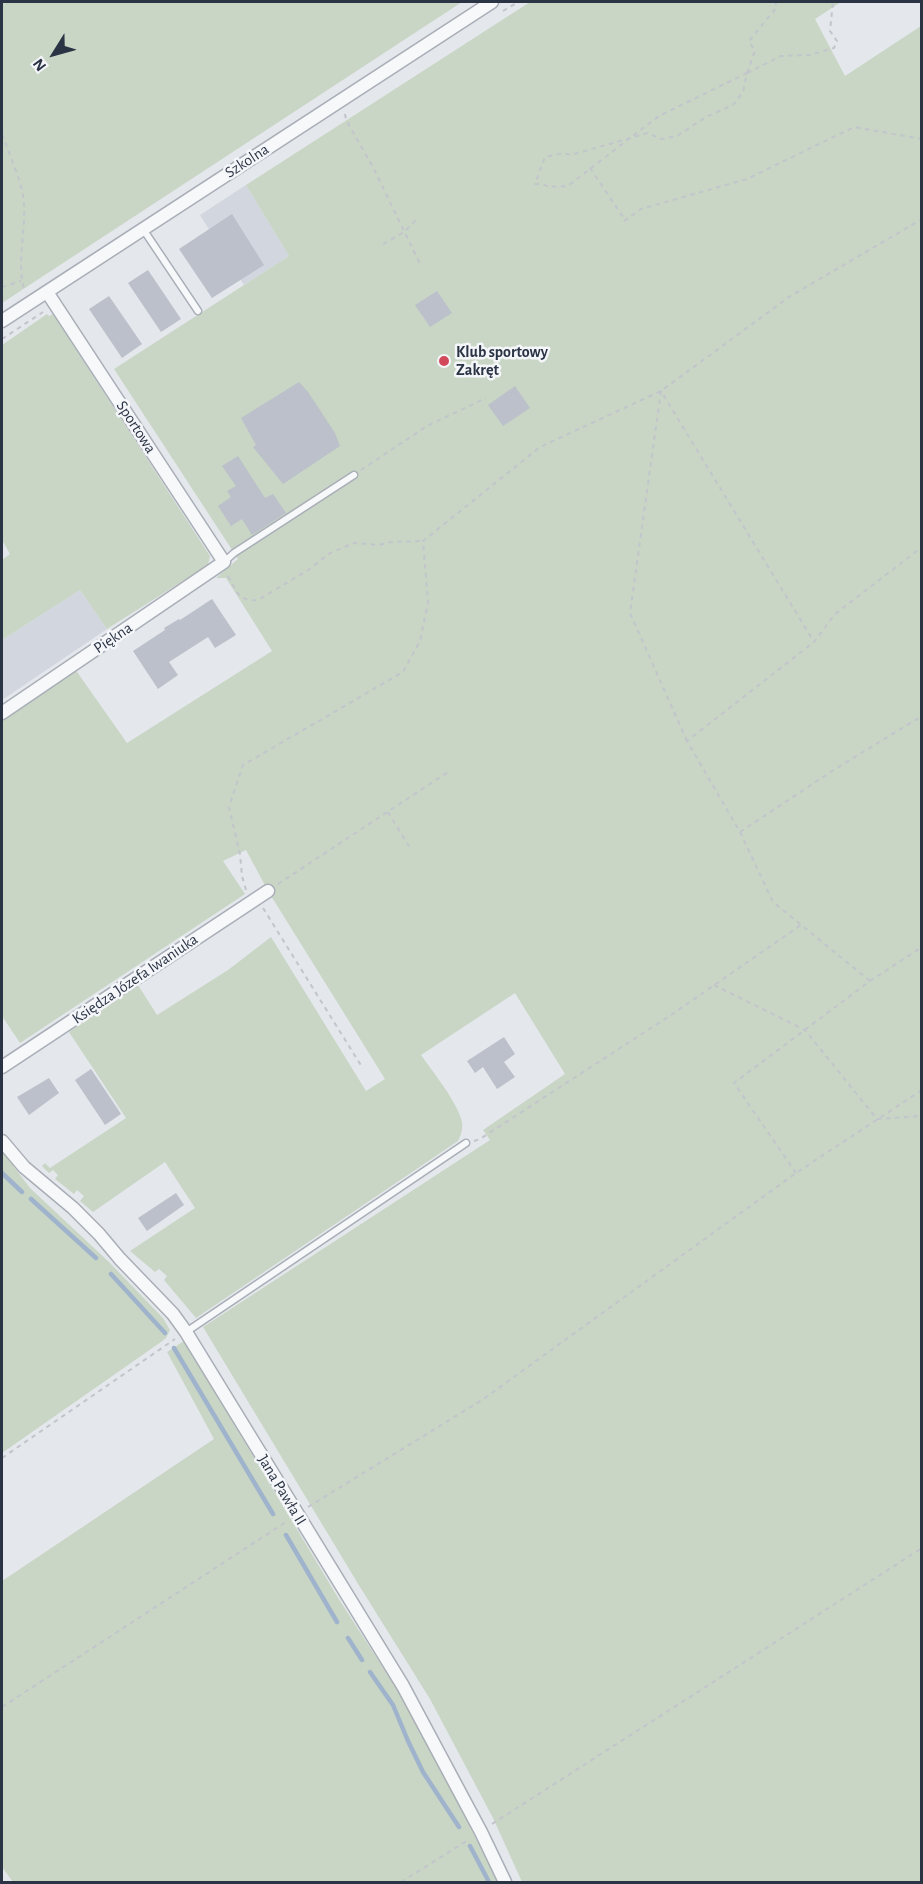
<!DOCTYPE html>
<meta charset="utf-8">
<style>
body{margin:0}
#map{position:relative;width:923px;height:1884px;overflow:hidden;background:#e4e7ec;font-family:"Alegreya Sans",sans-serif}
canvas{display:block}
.frame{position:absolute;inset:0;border:3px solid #2b3445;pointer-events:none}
.north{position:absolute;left:24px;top:24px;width:60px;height:60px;-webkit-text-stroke:4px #f4f6f9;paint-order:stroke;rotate:233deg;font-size:16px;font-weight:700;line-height:24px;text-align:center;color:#2b3445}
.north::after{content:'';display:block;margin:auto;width:21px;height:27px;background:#2b3445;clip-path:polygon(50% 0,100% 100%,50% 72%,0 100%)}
</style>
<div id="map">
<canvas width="923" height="1884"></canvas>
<div class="frame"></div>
<div class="north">N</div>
</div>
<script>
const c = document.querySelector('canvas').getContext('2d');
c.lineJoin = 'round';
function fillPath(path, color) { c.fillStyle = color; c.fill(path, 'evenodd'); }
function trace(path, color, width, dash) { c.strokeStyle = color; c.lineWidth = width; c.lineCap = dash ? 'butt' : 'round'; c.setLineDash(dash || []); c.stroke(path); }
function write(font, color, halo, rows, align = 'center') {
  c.font = font + ' "Alegreya Sans",sans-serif'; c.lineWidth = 5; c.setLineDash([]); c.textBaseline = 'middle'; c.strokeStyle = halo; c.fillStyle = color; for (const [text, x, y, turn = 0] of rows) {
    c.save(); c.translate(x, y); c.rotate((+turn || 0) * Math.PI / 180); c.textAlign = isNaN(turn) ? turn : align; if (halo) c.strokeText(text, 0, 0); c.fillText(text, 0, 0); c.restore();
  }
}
fillPath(new Path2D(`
 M246,185l43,71 -45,29 -44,-70z
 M80,590l27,39 -105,71v-60z`), '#d2d6de');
fillPath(new Path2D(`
 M2,2h460l-460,301z
 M530,2h311l-26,17 30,57 76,-50v1856h-399l-29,-64 -63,-119 -70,-112 -157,-260 287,-187 -7,-10 82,-56 -50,-81 -94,62c12,17 37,48 41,67 1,7 -1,13 -4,19l-262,177 -32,-38 3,-4 -8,-7 -4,3 -25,-21 65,-43 -30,-46 -72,50 -13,-11 4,-5 -7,-6 -3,4 -19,-15 3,-4 -5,-5 -4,3 -7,-7 3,-3 5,5 76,-50 -57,-86 69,-47 19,30 71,-45 43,-33 95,154 19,-12 -117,-188 -22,-41 -23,11 22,33 -225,149 -18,-27v-298l73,-49 52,74 145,-92 -46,-73h-10l22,-19 -124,-190 175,-113 -43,-71z
 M47,314l2,2 4,-2 157,242 -2,9 -101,64 -27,-39 -78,50v-80l8,-6 -8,-14v-195z
 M2,1151l28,37 80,75 53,55 7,12 -4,8 -5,4 -159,111z
 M184,1341l156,260 71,110 87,171h-485l-11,-15v-286l212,-142 -47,-87z`), '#c9d6c5');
trace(new Path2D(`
 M2,1173l20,19
 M31,1199l65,59
 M111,1274l54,59
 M174,1348l99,166
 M286,1535l51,87
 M348,1638l14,22
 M370,1672l23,33 15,36 15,31 36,55
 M470,1846l19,36`), '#9fb4cc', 4.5);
fillPath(new Path2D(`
 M232,214l32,51 -52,33 -33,-49z
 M148,270l33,49 -20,13 -33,-49z
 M437,291l15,22 -22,14 -15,-22z
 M109,296l33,48 -20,14 -33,-49z
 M299,382l9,10 27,41 5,13 -57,38 -30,-37 3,-2 -15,-27z
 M515,386l15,22 -27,18 -15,-21z
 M238,456l27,42 8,-4 13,19 -34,22 -10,-16 -11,7 -13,-20 13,-9 -4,-6 9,-5 -14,-20z
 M212,599l24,36 -21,13 -7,-11 -39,25 9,13 -20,14 -25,-38 32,-21 -1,-2 15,-9 1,1z
 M504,1037l11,17 -11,8 11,15 -18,12 -14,-22 -8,6 -8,-12z
 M91,1069l30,45 -16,11 -30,-45z
 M49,1078l10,15 -30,22 -12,-18z
 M176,1193l8,12 -37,26 -9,-13z`), '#bbc0ca');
const service = new Path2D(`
 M143,229l55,82
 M224,562l10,-9 120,-78
 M186,1332l280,-189`);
const minor = new Path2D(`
 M2,321l490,-319
 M2,713l222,-151 -177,-270
 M2,1067l266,-176
 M2,1141l22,26 49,41 26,26 21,25 53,55 13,18 217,354 78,146 24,50`);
trace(service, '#a9aeb7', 9);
trace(minor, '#a9aeb7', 15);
trace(new Path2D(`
 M503,11l15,-9
 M747,73l34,-17 29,-1 24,-7 3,-7 -7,-10 3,-29
 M747,73l8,-22 -6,-10 28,-34 -2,-5
 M345,114l1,6 27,47 48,99
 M2,134c6,17 18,44 21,61 5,31 -8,68 2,97
 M630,138l-62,48 -19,1 -6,-3h-8l10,-27 18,-4 8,2 77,-22 13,6 16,-3 29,-19 27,-12 10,-13 4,-19 -88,43 -29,22
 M590,168l35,52
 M624,221l17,-12 106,-30 107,-52 68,12
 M383,244l21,-12 15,-15
 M2,287l19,-6
 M2,339l41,-27
 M361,470l66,-44 59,-28
 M228,576c9,15 10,26 30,24l50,-30 22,-17 24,-10 25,2 12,-3 32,-1
 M687,741l-57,-128 31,-222 153,251
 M388,812l22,36
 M740,832l92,-61 90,-55
 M278,884l170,-112
 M246,890l-4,-14 -2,-22 -11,-47 14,-42 160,-93 17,-31 8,-39 -5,-61 117,-94 121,-56 128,-94 133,-78
 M263,908l99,159
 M870,981l-97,-79 -33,-70 -53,-91 127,-99 21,-28 87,-67
 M714,985l91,45 72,89 45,-3
 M474,1141l6,-2 191,-124 130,-90
 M796,1173l-62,-90 136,-102 52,-34
 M2,1458l173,-119
 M308,1507l174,-107 314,-227 126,-83
 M2,1707l284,-185
 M492,1824l430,-276
 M401,1882l69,-43`), '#c2c5cb', 2, [4.5, 4.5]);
trace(service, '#f7f8fa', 6);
trace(minor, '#f7f8fa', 12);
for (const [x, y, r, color] of [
 [444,361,6,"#d1495b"]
]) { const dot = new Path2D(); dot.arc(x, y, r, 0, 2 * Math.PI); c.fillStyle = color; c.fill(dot); trace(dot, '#f4f6f9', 2); }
write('16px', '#2b3445', '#f4f6f9', [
 ["Szkolna",247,161,-33],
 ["Sportowa",136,427,57],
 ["Piękna",113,638,-34],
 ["Księdza Józefa Iwaniuka",135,979,-34],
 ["Jana Pawła II",282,1490,59]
]);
write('bold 16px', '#2b3445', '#f4f6f9', [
 ["Klub sportowy",456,352],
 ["Zakręt",456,370]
], 'left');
</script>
